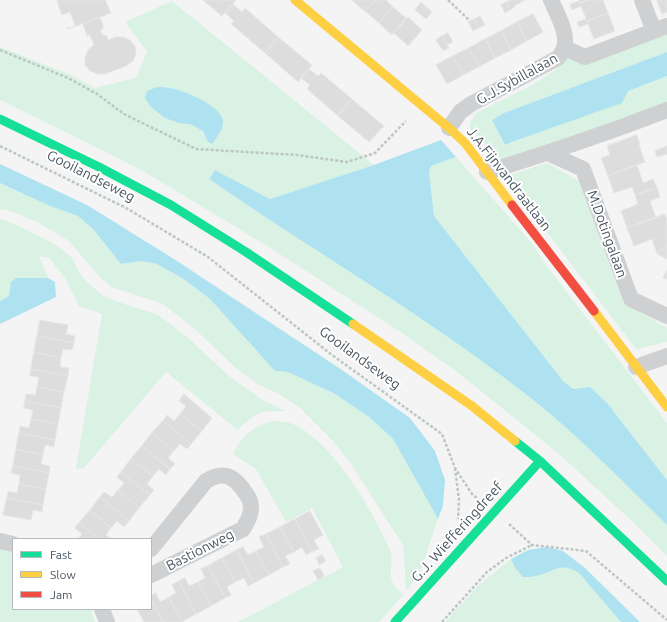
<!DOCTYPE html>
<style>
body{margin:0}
#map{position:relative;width:667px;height:622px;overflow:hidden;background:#f4f4f4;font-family:Ubuntu,sans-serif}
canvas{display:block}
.legend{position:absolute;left:12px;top:538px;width:140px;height:72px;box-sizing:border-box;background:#fff;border:1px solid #b7bbc0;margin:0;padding:5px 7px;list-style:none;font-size:12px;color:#4a5661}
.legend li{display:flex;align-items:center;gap:8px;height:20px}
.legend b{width:20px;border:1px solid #b7bbc0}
</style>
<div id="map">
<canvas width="667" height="622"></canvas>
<ul class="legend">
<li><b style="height:5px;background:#16e098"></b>Fast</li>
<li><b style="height:5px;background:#ffcf43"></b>Slow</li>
<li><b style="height:5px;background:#f24e42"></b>Jam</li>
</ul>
</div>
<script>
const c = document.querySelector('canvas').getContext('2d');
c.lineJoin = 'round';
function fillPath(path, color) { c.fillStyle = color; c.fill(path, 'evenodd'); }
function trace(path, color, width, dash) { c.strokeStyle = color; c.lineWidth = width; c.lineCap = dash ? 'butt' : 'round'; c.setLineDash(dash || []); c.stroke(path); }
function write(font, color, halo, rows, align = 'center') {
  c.font = font + ' Ubuntu,sans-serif'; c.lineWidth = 4; c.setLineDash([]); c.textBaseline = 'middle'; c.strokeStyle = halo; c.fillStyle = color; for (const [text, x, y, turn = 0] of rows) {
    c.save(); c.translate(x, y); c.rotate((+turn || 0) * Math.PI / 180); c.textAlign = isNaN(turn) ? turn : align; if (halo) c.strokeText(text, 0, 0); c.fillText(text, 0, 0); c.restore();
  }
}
fillPath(new Path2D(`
 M172,1l202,164 -104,34 -55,-29 -6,9c31,21 62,42 93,62 79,51 157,100 230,158 48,38 91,83 135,126v31l-32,-32 -76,-70 -103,-83 -57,-40 -135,-87 -116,-70 -38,-20 -110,-54v-53l69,27 26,14 41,-10 11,-26 -22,-30zM157,87l14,1 24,9 13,45 -5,-11 -13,-7z
 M667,18v34l-163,61 -12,7 14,25 121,-54 40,-15v29l-163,57 -34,-33v-6l6,-10 56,-28 22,-14 15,-13z
 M456,157l74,84 16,24 121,158v57l-60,-77 -17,-16 -17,2 -10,-8 -129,-165 -5,-44 2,-6z
 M547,163l32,18 44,121 44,26v14l-31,7 -131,-172z
 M0,183l50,23 28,10 15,13 28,35 20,-3 16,3 25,14 28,21 65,72 13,1 47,22 34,23 24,22 45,80 -19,56 -13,16 -2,-39 -1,-7 -52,-81 -17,-22 -34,-34 -19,-13 -23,-11 -20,-14 -42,-40 -33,-26 -52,-17 -12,-11 -30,-35 -32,-19 -29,-12 -8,-1z
 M0,220h4l15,6 35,18 14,10 5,5 3,8 8,12 19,17 24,9 30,9 29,22 43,40 32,23 24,12c-25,0 -29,0 -47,19l-72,-58 -82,96 -8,1 26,-155 -23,-8 -14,-28 -16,-20 -10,-2 9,22h-32l-5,4 -2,14 -9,5z
 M273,421c8,0 17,1 24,5 38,20 76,85 93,124 4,10 -2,24 3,33 2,5 7,8 10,12l-24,27h-141l105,-55 -31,-59 -26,14 -30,-53 -23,-15c10,-19 19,-27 40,-33z
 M0,548l13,4v57h77l5,13h-95z
 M511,559l4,9 21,8 20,-8 13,-1 10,5 42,50h-176l34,-37z`), '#d9f2e3');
fillPath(new Path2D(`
 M667,52v24l-39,15 -6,12 -105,37 -12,5 -13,-25 12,-7z
 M157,87c4,0 9,0 13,1 13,2 53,18 53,34 0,8 -7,16 -11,22l-4,-2 -5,-11 -13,-7 -11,-1 -14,-5 -14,-11 -6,-9 2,-7z
 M441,140l15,17 -25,9 -2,6 5,44 129,165 10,8 17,-2 17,16 60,77v45c-44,-43 -87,-88 -135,-126 -73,-58 -151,-107 -230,-158 -31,-20 -62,-41 -93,-62l6,-9 55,29 104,-34z
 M0,164l87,41 87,54 168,111 68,48 25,33 10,29 -2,26 -5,13 -45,-80 -24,-22 -34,-23 -47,-22 -13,-1 -65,-72 -28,-21 -25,-14 -16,-3 -20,3 -28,-35 -15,-13 -28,-10 -50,-23z
 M16,278h32l7,4 1,15 -56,27v-23l9,-5 2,-14z
 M547,547l16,4 22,17 55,54h-19l-42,-49c-20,-12 -25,-1 -43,3 -5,1 -9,1 -13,1l-8,-9 -4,-9 17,-9z`), '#aee2f0');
const building = new Path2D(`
 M57,0h48l6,13 -43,16 -1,-1 8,-2 -5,-14 -8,3z
 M203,0h33l-14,16z
 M352,0h23l-10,11z
 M375,0h11l7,7 -14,16 -14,-12z
 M511,0h14l-11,6 1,1 -5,3 -4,-8z
 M579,0h10l-9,3z
 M589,0h14l5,13 -21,8 -6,-15 -9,4 -2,-6 9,-3 1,2z
 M657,0h10v12l-5,2z
 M421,2l11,10 -6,7 -11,-9z
 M506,2l4,8 -5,3 -4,-8z
 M233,4l9,8 3,-4 33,29 -13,16 -34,-29 3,-3 -9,-8z
 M393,7l13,11 -14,17 -13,-12z
 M608,13l7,18 -21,8 -6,-15 -9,3 -2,-5 9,-3 1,2z
 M533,14l10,18 -16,9 -10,-19z
 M480,16l5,9 -6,3 -5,-9z
 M100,17l3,8v3l-3,3 4,5 2,-1 2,5 7,-3h8l7,3 5,6 1,8 -3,7 -7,5 -21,8h-8l-7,-3 -5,-6v-8l3,-7 6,-5 -4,-10 -3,1 -4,-12z
 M408,17l14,13 -14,16 -14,-13z
 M474,19l5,9 -6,3 -5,-9z
 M517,22l10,19 -16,9 -10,-19z
 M501,31l10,19 -16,8 -10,-19z
 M448,33l5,9 -6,3 -5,-9z
 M442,36l7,12 -6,3 -7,-11z
 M278,37l34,28 -14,17 -33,-29z
 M485,39l10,19 -16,9 -10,-19z
 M469,48l10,19 -16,8 -10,-19z
 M453,56l10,19 -16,9 -11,-19z
 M309,69l9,7 3,-3 31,26 -14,17 -31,-27 3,-4 -9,-7z
 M352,99l32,27 -15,16 -31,-26z
 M637,135l3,9 -1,1 6,17 -37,14 -7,-18 9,-3 -3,-9z
 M667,146v8l-10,3 -2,-6z
 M637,165l6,18 10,-4 4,9 -22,7 -3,-8 -18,6 -6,-17z
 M657,188l3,9 -10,4 6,17 -29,10 -6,-17 17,-7 -3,-9z
 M665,214l2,5v26l-10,9 -5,-15 -18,7 -7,-18z
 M667,245v14l-10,-5z
 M667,270v9l-4,-1z
 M40,320l28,5 -2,9 9,2 -1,7 -37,-7z
 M37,336l37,7 -2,7 -9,-1 -2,9 -27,-6z
 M34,352l27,6 -1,9 9,1 -1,8 -37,-7z
 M31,369l37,7 -4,16 -27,-5 2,-10 -9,-1z
 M37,387l27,5 -3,16 -36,-7 1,-7 9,1z
 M184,394l28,24 -10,13 -22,-17 6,-8 -7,-5z
 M25,401l36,7 -3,16 -27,-5 2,-9 -9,-2z
 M180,414l22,17 -11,13 -28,-23 4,-6 7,6z
 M31,419l27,5 -3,16 -36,-7 1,-7 9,2z
 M163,421l28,23 -4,5 -7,-5 -6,7 -22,-18z
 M19,433l36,7 -1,7 -9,-2 -2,10 -27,-6z
 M152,433l22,18 -6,7 7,6 -5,5 -28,-23z
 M142,446l28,23 -4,6 -7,-6 -6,7 -22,-17z
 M16,449l27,6 -2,9 9,2 -1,7 -36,-7z
 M131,459l22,17 -6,8 7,6 -4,5 -29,-23z
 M13,466l36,7 -3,16 -27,-5 1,-9 -9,-2z
 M121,472l29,23 -11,13 -21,-18 6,-7 -7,-6z
 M19,484l27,5 -3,16 -36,-7 1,-7 9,2z
 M118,490l21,18 -10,13 -29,-24 4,-5 8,5z
 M100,497l29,24 -5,6 -7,-6 -6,7 -21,-18z
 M7,498l36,7 -1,7 -9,-2 -2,10 -28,-5z
 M90,510l21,18 -5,7 5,4h-12l-20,-16z
 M310,511l13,24 -9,5 5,9 -7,3 -17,-33z
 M295,519l17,33 -6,3 -4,-8 -8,5 -14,-25z
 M79,523l20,16h-21l4,-5 -7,-6z
 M280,527l14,25 -9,4 5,8 -7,3 -17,-33z
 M266,534l17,33 -14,8 -13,-24 8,-4 -5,-10z
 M243,547l5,8 8,-4 13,24 -15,8 -17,-33z
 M237,550l17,33 -6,3 -4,-8 -9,4 -13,-24z
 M322,555l4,6 -7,4 -3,-7z
 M222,558l13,24 -8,5 4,8 -6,3 -17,-32z
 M208,566l17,32 -14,8 -13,-24 7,-4 -4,-9z
 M320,568l4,8 -6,4 -5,-9z
 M185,578l4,8 9,-4 13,24 -15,8 -17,-33z
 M179,581l17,33 -14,8 -13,-25 7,-4 -4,-8z
 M156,593l4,9 9,-5 13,25h-19l-12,-23v-3z
 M151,599l12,23h-19l-7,-13h14z`);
fillPath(building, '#ddddde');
trace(building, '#e5e6e7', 1);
trace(new Path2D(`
 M448,0l21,20
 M0,50l68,28 29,16 27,20 72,35 101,6 50,7 28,-9 31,-32
 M0,146l128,63 80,48 124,98 110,79 13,34 17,26 6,5
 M455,468l4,32 -1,19
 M509,524l23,21 54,6 81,69
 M442,622l45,-50 19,-14 26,-13`), '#bcc7c4', 2.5, [3, 2]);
trace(new Path2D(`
 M642,0l12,31
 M565,48l20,9 82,-31
 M449,128l11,-16 11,-8 87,-46c16,-17 1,-39 -7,-58
 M548,153l35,16 48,130 36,17
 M487,172c61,-19 121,-39 180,-62
 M636,367l31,-11
 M0,541l13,3
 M151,549l55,-68c16,-10 26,-6 36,7 5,7 9,11 9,20 0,8 -4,14 -8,21l-92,46
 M102,609l5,13`), '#ced0d2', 16);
trace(new Path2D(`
 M0,119l99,48 72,38 75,47 107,72
 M515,441l25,20 127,120
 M395,622l145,-161`), '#16e098', 9);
trace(new Path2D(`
 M295,0l154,128 16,15 47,62
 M594,311l73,96
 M353,324l119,82 43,35`), '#ffcf43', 9);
trace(new Path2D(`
 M512,205l82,106`), '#f24e42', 9);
write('14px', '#4a5661', '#fff', [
 ["G.J.Sybillalaan",517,79,-29],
 ["Gooilandseweg",91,176,27],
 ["J.A.Fijnvandraatlaan",509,179,52],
 ["M.Dotingalaan",607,234,70],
 ["Gooilandseweg",360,358,36],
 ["G.J. Wiefferingdreef",457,532,-48],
 ["Bastionweg",200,550,-27]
]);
</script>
